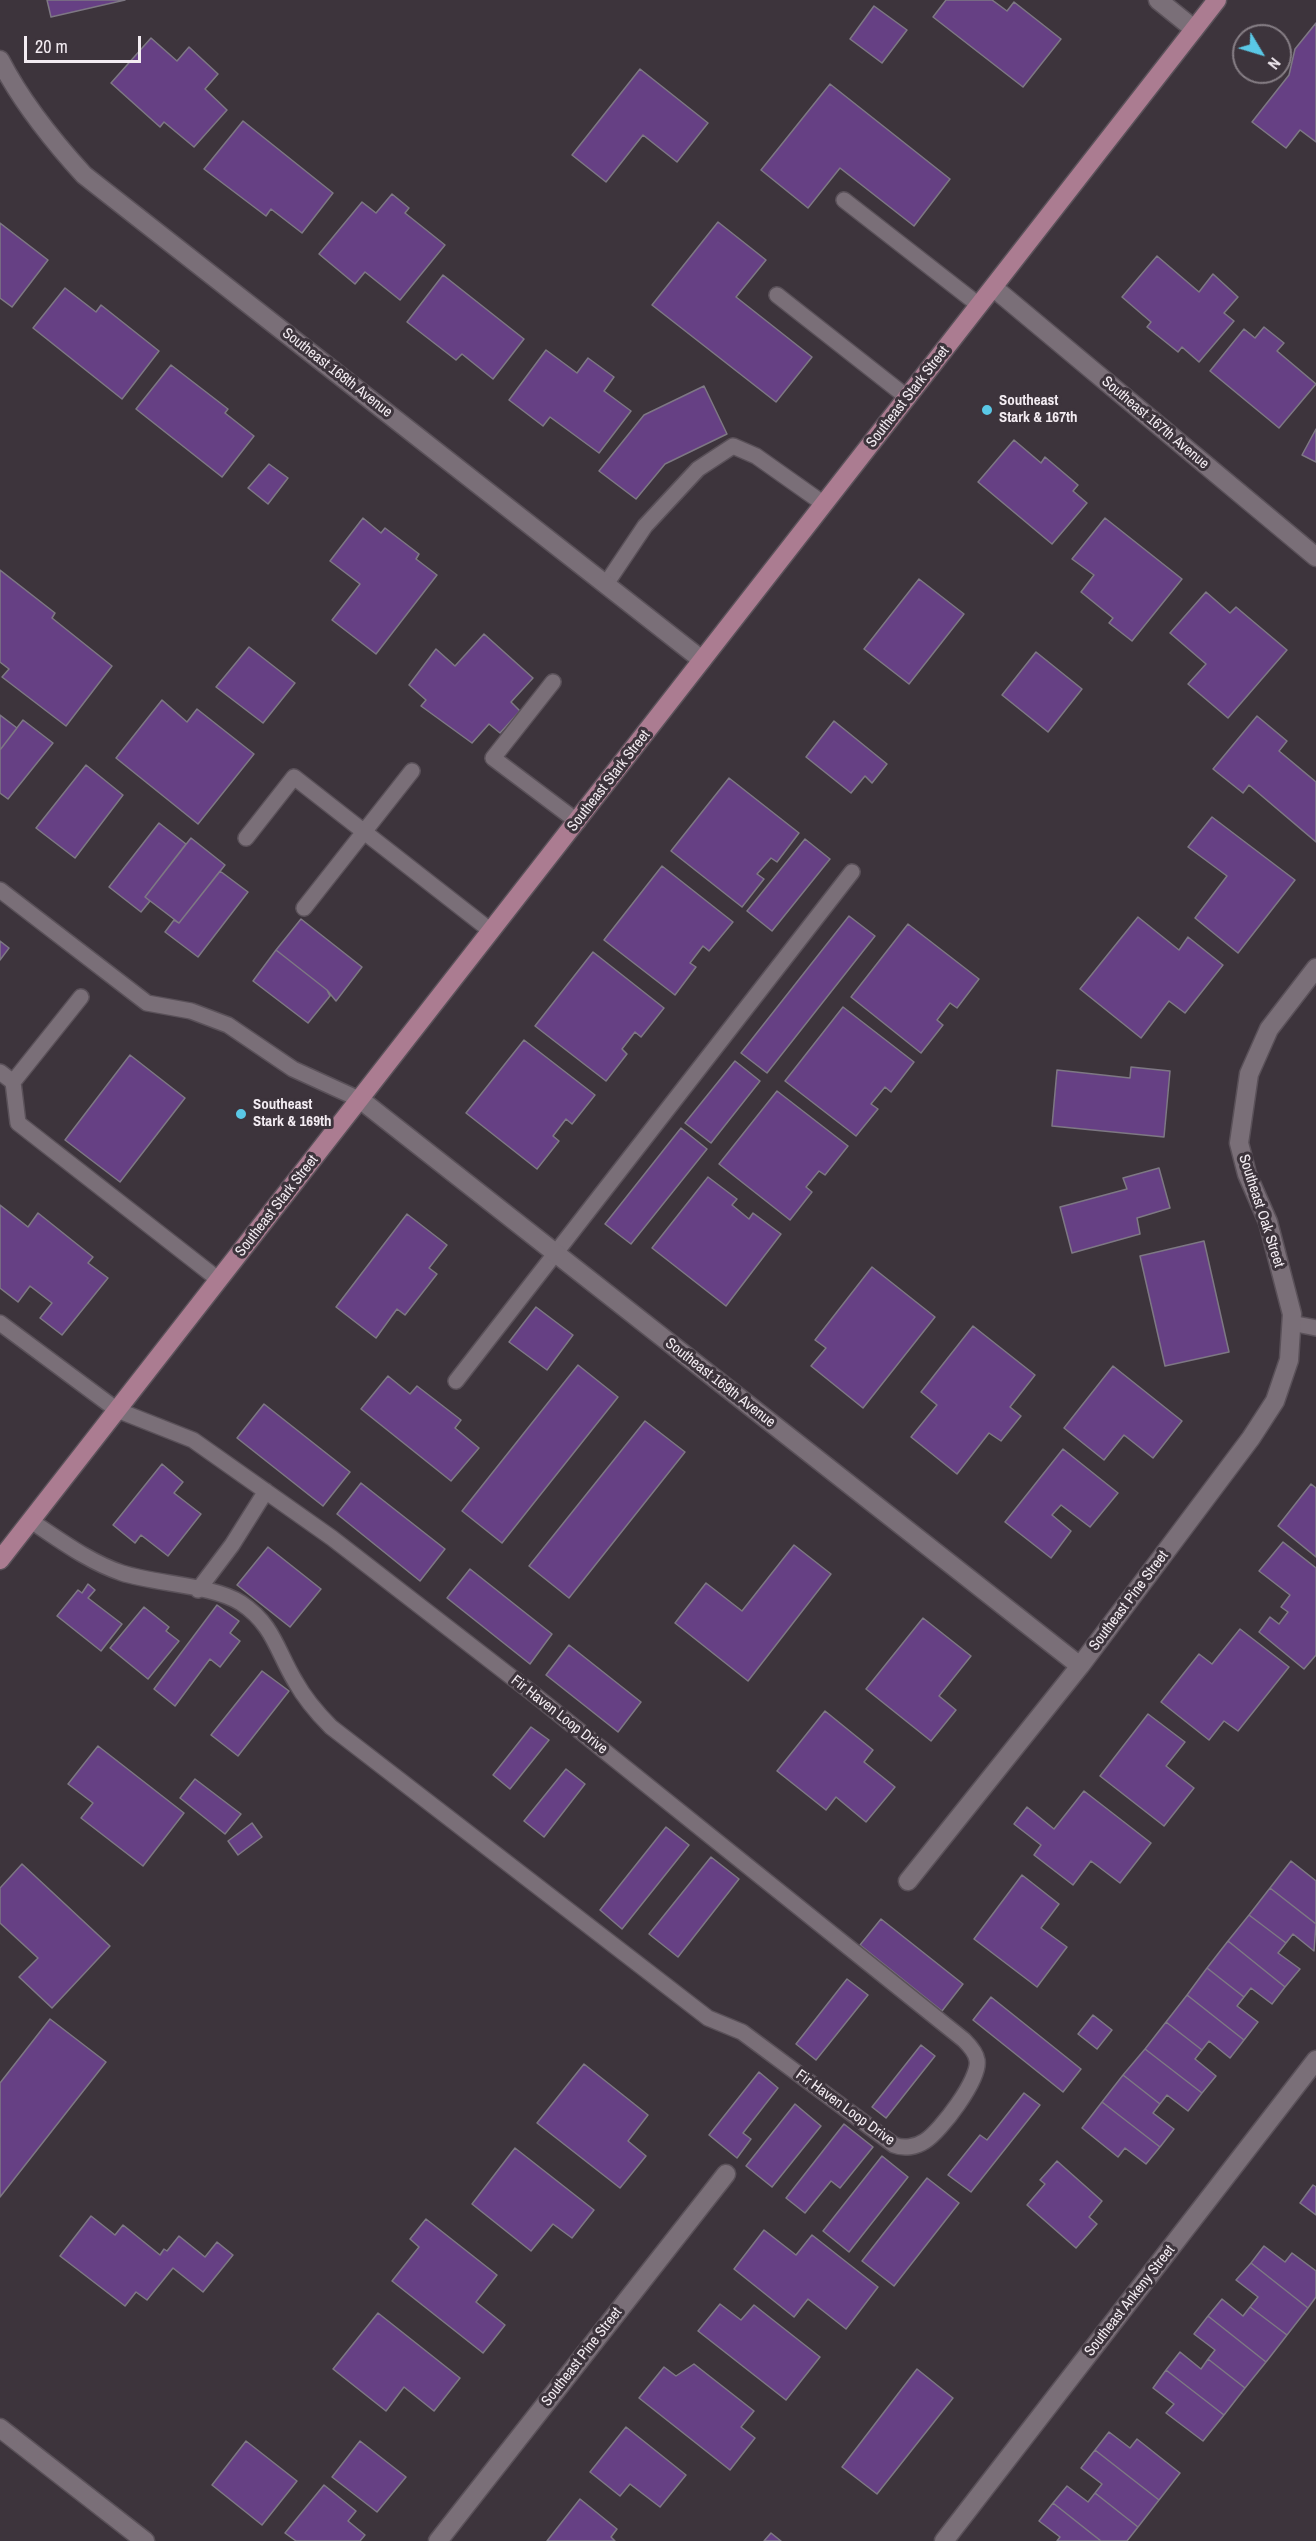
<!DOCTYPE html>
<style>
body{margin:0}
#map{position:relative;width:1316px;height:2541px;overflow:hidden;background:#3d343c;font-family:"Archivo Narrow",sans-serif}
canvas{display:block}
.north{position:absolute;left:1232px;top:24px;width:60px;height:60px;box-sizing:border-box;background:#3d343c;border:2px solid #867e85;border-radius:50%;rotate:128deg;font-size:16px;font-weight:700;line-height:24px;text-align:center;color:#f3ecf2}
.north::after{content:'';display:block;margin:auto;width:21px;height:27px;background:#5ac8e6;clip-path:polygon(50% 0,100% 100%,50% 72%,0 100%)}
.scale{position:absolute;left:24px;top:36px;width:117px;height:27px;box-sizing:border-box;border:3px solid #f3ecf2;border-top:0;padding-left:8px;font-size:18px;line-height:21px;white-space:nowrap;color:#f3ecf2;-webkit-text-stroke:4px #3d343c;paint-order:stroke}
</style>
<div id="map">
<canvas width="1316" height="2541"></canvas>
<div class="north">N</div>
<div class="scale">20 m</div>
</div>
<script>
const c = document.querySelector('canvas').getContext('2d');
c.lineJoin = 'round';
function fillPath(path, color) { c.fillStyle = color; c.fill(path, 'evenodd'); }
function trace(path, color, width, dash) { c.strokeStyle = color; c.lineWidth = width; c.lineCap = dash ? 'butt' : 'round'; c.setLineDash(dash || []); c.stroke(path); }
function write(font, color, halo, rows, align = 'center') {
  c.font = font + ' "Archivo Narrow",sans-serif'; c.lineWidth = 6; c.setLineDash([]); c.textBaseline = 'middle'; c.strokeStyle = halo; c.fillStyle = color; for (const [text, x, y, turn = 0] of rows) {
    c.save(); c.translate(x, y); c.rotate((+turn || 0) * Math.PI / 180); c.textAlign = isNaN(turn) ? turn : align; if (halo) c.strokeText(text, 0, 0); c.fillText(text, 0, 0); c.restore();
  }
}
const building = new Path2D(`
 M47,0h78l-74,17z
 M946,0h46l15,11 7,-9 47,37 -38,48 -90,-70z
 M874,6l33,24 -25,33 -32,-24z
 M1316,23v119l-16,-12 -14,18 -34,-26 37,-47 6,-26z
 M151,38l26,23 12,-14 29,27 -13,15 22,21 -33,37 -30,-25 -4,5 -49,-44z
 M640,69l68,54 -31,39 -34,-27 -37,47 -34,-27z
 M830,84l120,95 -36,47 -74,-58 -32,40 -47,-38z
 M243,121l90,72 -31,40 -31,-24 -5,7 -62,-47z
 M392,194l17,14 -4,5 40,32 -45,55 -35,-28 -10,12 -36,-30 43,-52 14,11z
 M718,222l48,38 -30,37 76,60 -36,45 -124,-97z
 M0,223l48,37 -36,47 -12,-9z
 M1157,256l42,36 14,-18 25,23 -14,16 10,8 -35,41 -17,-15 -4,5 -31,-25 4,-5 -29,-25z
 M443,275l81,64 -31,40 -31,-25 -6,6 -49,-38z
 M65,288l31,24 5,-7 58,46 -37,48 -89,-71z
 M1264,327l20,16 -7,8 39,33 -37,44 -69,-57 34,-42 11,9z
 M546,350l31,23 11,-15 26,19 -10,14 27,20 -32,42 -49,-36 -7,9 -34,-26z
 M171,365l57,44 -3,4 29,23 -32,41 -86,-68z
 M704,386l23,48 -62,30 -29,35 -37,-28 45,-56z
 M1316,429v33l-14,-7z
 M1014,440l27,23 4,-6 33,28 -5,6 14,12 -35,41 -74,-62z
 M269,464l19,14 -20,26 -20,-16z
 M363,518l18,15 4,-5 34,26 -3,5 21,16 -61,79 -44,-34 28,-36 -30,-23z
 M1105,518l77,61 -50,62 -23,-18 4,-5 -32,-26 13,-17 -22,-16z
 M0,570l55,43 -3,5 60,48 -46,60 -64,-49 7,-8 -9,-7z
 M919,579l45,35 -55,70 -45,-35z
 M1206,592l24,21 6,-6 51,43 -59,68 -40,-34 18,-20 -36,-31z
 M484,634l49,44 -22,24 9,9 -20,22 -11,-9 -17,19 -51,-37 5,-6 -17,-15 27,-36 19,17z
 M249,647l46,36 -32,40 -47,-36z
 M1036,652l46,37 -34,43 -46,-37z
 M162,700l25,22 10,-13 57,45 -56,70 -82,-66z
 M0,715l17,13 -17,22z
 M1257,716l30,25 -8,10 37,31v60l-67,-57 -6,8 -30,-24z
 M23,720l30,23 -45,56 -8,-6v-43z
 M834,721l53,43 -15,19 -7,-7 -14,17 -45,-36z
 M86,765l37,30 -48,63 -39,-30z
 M729,778l70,55 -22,29 -6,-4 -14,16 7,5 -22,28 -71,-56z
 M1212,817l83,63 -57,73 -43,-35 32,-42 -39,-29z
 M159,823l27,21 -41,53 5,4 -9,11 -32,-25z
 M191,838l34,27 -46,58 -34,-26z
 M805,839l25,20 -58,72 -25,-20z
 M662,866l71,56 -24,29 -6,-5 -13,17 6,4 -21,28 -71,-55z
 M220,871l28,21 -50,65 -33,-25 9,-12 5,3z
 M849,916l26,20 -108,137 -26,-20z
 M1138,917l41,33 9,-13 35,28 -38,48 -16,-12 -28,37 -61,-49z
 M301,919l61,48 -26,34 -9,-11 -51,-40z
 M908,924l71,55 -22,29 -7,-5 -13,17 6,5 -22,28 -70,-56z
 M0,941l9,7 -9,12z
 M276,950l51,40 3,6 -22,27 -55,-42z
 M593,952l71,56 -23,29 -6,-5 -13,17 5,5 -21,27 -71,-55z
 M843,1007l71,55 -23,30 -6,-5 -14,17 7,5 -22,27 -71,-55z
 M524,1040l71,55 -23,29 -6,-5 -13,17 6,5 -22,28 -71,-56z
 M130,1055l55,43 -65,84 -55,-42z
 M735,1061l25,20 -49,62 -26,-20z
 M1131,1067l39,4 -6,66 -112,-11 5,-56 73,8z
 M777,1091l71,55 -23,29 -6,-4 -13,16 6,5 -22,28 -71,-56z
 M681,1128l26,21 -76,95 -26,-20z
 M1159,1168l11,40 -33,10 3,16 -68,19 -12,-46 67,-18 -4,-11z
 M708,1177l29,22 -5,6 17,14 4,-6 28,21 -55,72 -74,-58z
 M0,1205l28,22 10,-14 55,44 -5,6 20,15 -46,57 -22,-17 12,-15 -22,-17 -12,16 -18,-14z
 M407,1214l40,31 -18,23 8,6 -32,41 -8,-6 -21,29 -40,-31z
 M1204,1241l25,111 -64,14 -25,-110z
 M872,1267l63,50 -72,91 -52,-42 15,-18 -11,-8z
 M536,1307l37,28 -26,35 -38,-28z
 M973,1326l62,49 -25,32 11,9 -20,25 -12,-8 -32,41 -46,-37 26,-32 -16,-13z
 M578,1365l40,32 -116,146 -40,-32z
 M1113,1366l69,55 -29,37 -29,-23 -20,25 -40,-32z
 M388,1376l22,18 7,-8 44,34 -6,8 24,20 -28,33 -90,-72z
 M264,1404l86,68 -27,34 -86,-68z
 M645,1421l40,31 -116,146 -40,-32z
 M1063,1449l55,44 -28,34 -29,-22 -9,10 19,16 -20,27 -46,-36z
 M162,1464l21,18 -9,11 27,21 -33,42 -27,-21 -6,8 -22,-18z
 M361,1483l84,66 -25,32 -83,-67z
 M1311,1484l5,4v69l-38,-31z
 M1283,1542l33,26v87l-12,14 -45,-37 11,-15 9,7 9,-12 -7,-5 9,-12 -31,-24z
 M794,1545l37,29 -83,107 -73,-58 31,-40 36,28z
 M268,1547l53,42 -31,38 -53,-42z
 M470,1569l82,65 -22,30 -83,-66z
 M88,1584l7,6 -7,8 34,26 -21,27 -44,-35 21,-26 4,3z
 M217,1605l22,16 -9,12 10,8 -20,26 -10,-8 -35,47 -21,-17z
 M144,1607l25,20 -3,4 13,10 -31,38 -38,-31z
 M923,1618l48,38 -32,40 17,14 -25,31 -65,-52z
 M1240,1629l49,38 -51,64 -14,-10 -15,19 -48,-38 38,-48 13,10z
 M569,1645l72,57 -23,30 -72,-57z
 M262,1671l27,20 -51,65 -27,-21z
 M825,1711l48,39 -9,12 31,25 -29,35 -30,-25 -10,13 -49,-39z
 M1148,1714l37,28 -19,24 28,22 -30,38 -64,-50z
 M531,1727l18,13 -39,49 -17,-14z
 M98,1746l86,67 -41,53 -62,-48 12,-15 -25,-19z
 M566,1769l19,15 -41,53 -20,-16z
 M195,1779l46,35 -16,20 -45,-36z
 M1084,1791l67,52 -31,40 -29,-22 -18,24 -39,-30 7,-10 -27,-21 13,-17 27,22z
 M252,1823l10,14 -24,18 -10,-14z
 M666,1827l23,18 -67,84 -22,-19z
 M711,1857l28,22 -61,78 -29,-23z
 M1291,1861l25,20v43l-46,-36z
 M22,1864l88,82 -58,62 -33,-31 19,-19 -38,-35v-35z
 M1022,1875l37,29 -18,24 26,19 -30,40 -63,-48z
 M1270,1888l46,36 -2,27 -21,-17 -7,9 -37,-28z
 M1249,1915l37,28 -8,10 22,16 -15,18 -57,-46z
 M881,1919l82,65 -21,27 -82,-66z
 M1228,1941l57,46 -13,17 -21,-16 -7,9 -37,-29z
 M1207,1968l37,29 -7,9 21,16 -14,18 -57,-45z
 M847,1979l21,16 -52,65 -20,-16z
 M1187,1995l57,45 -14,18 -21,-17 -7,9 -36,-28z
 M991,1997l90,72 -18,23 -90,-72z
 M1093,2015l19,15 -15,19 -19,-15z
 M50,2019l56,43 -106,135v-114z
 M1166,2022l36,28 -7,9 21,17 -14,17 -57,-44z
 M921,2045l14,11 -49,62 -14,-11z
 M1145,2049l57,44 -14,18 -21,-16 -7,9 -37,-29z
 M584,2064l64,51 -20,26 18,15 -26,32 -83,-65z
 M759,2072l19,16 -35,45 8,6 -14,19 -28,-23z
 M1123,2075l37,29 -7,9 21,16 -14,18 -58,-45z
 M1024,2093l16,12 -69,87 -23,-17 32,-40 7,5z
 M1102,2102l58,45 -14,17 -21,-16 -7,9 -36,-29z
 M795,2104l26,22 -49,61 -26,-21z
 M844,2124l29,23 -33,41 -9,-7 -26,32 -19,-15z
 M515,2148l79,62 -22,28 -19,-14 -22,27 -59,-47z
 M882,2156l26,21 -59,75 -26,-21z
 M1057,2161l45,40 -13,16 8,7 -21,24 -49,-43 18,-21 -5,-4z
 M927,2178l32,25 -65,83 -32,-25z
 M1313,2185l3,2v28l-16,-12z
 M91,2216l24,19 8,-10 37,30 4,-6 3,2 12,-15 26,21 12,-15 16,13 -30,37 -30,-24 -26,32 -11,-8 -11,14 -65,-50z
 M426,2219l71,56 -21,27 29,23 -22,28 -91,-72 27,-34 -9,-8z
 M764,2230l32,25 16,-20 66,52 -32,42 -38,-30 -14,18 -60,-48z
 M1264,2246l21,16 7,-9 24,18v26l-8,11 -57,-45z
 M1251,2263l57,45 -21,27 -37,-28 8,-10 -22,-17z
 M1222,2299l21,17 7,-9 37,28 -21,27 -58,-46z
 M720,2304l21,16 13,-15 66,52 -34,43 -88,-69z
 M378,2313l82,65 -26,33 -30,-24 -18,24 -53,-42z
 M1208,2316l58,46 -21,26 -37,-29 7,-9 -21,-16z
 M1180,2352l21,17 7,-10 37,29 -21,27 -58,-45z
 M694,2364l60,47 -13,16 14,11 -25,32 -91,-72 25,-31 12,9z
 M917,2369l36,29 -76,96 -35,-27z
 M1166,2370l58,45 -21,26 -37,-28 8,-9 -21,-16z
 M626,2427l60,48 -26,32 -30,-23 -10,12 -30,-24z
 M1109,2432l21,16 7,-9 43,34 -21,27 -64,-50z
 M246,2441l51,40 -35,44 -50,-40z
 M360,2441l46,36 -29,35 -45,-35z
 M1095,2450l64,50 -21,27 -43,-34 7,-9 -21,-16z
 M324,2485l32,26 -8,10 17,14 -5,6h-64l-11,-8z
 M1067,2486l21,16 7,-9 43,34 -11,14h-26l-48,-38z
 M580,2499l37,30 -6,8 4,4h-68z
 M1053,2503l48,38h-44l3,-4 -21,-16z
 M771,2533l10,8h-17z`);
fillPath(building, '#664084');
trace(building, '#7e7884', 1.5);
const service = new Path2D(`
 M844,200l136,106
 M777,295l131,103
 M606,584l39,-58 53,-57 35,-23 23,10 68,48
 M553,682l-60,76 85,64
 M246,838l48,-61 197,154
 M0,890l147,113 44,8 37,14 65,44 68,31
 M304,908l108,-137
 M0,1072l13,10 5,41 201,157
 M13,1082l68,-85
 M0,1323l117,87 76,30 139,98 204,158 428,344c5,5 12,13 13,20 4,18 -37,72 -52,81 -9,6 -21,8 -31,4l-152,-113 -34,-14 -377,-291c-14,-14 -26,-28 -36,-46 -18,-30 -22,-57 -54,-78 -28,-18 -85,-19 -119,-30 -33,-11 -62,-33 -91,-52
 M1291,1323l25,5
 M456,1381l396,-509
 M198,1590l34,-45 34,-54`);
const minor = new Path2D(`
 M1158,0l36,29
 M0,60c22,43 52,80 84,115l618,485
 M994,288l322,269
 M361,1100l719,566
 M908,1881l172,-215 171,-228 24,-37 14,-41 3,-46 -24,-92 -21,-48 -8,-31 10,-69 20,-45 47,-61
 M438,2541l288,-367
 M944,2541l372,-481`);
const tertiary = new Path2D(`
 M0,2428l145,113`);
const primary = new Path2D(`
 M0,1560l1217,-1560`);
trace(service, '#5a5159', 18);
trace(minor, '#5a5159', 21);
trace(tertiary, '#5a5159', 21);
trace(primary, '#5a5159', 21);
trace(service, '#7a6f78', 15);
trace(minor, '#7a6f78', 18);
trace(tertiary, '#7a6f78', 18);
trace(primary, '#ab7c91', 18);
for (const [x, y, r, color] of [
 [987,410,6,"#5ac8e6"],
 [241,1114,6,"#5ac8e6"]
]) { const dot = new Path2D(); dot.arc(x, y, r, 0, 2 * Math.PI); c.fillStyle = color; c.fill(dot); trace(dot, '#3d343c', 2); }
write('15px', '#f3ecf2', '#3d343c', [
 ["Southeast 168th Avenue",337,373,38],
 ["Southeast Stark Street",908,397,-52],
 ["Southeast 167th Avenue",1155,423,40],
 ["Southeast Stark Street",609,781,-52],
 ["Southeast Stark Street",277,1206,-52],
 ["Southeast Oak Street",1261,1211,72],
 ["Southeast 169th Avenue",720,1383,38],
 ["Southeast Pine Street",1129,1601,-53],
 ["Fir Haven Loop Drive",559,1715,38],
 ["Fir Haven Loop Drive",845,2108,36],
 ["Southeast Ankeny Street",1130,2301,-52],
 ["Southeast Pine Street",582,2357,-52]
]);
write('bold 15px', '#f3ecf2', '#3d343c', [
 ["Southeast",999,401],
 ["Stark & 167th",999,418],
 ["Southeast",253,1105],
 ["Stark & 169th",253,1122]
], 'left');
</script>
